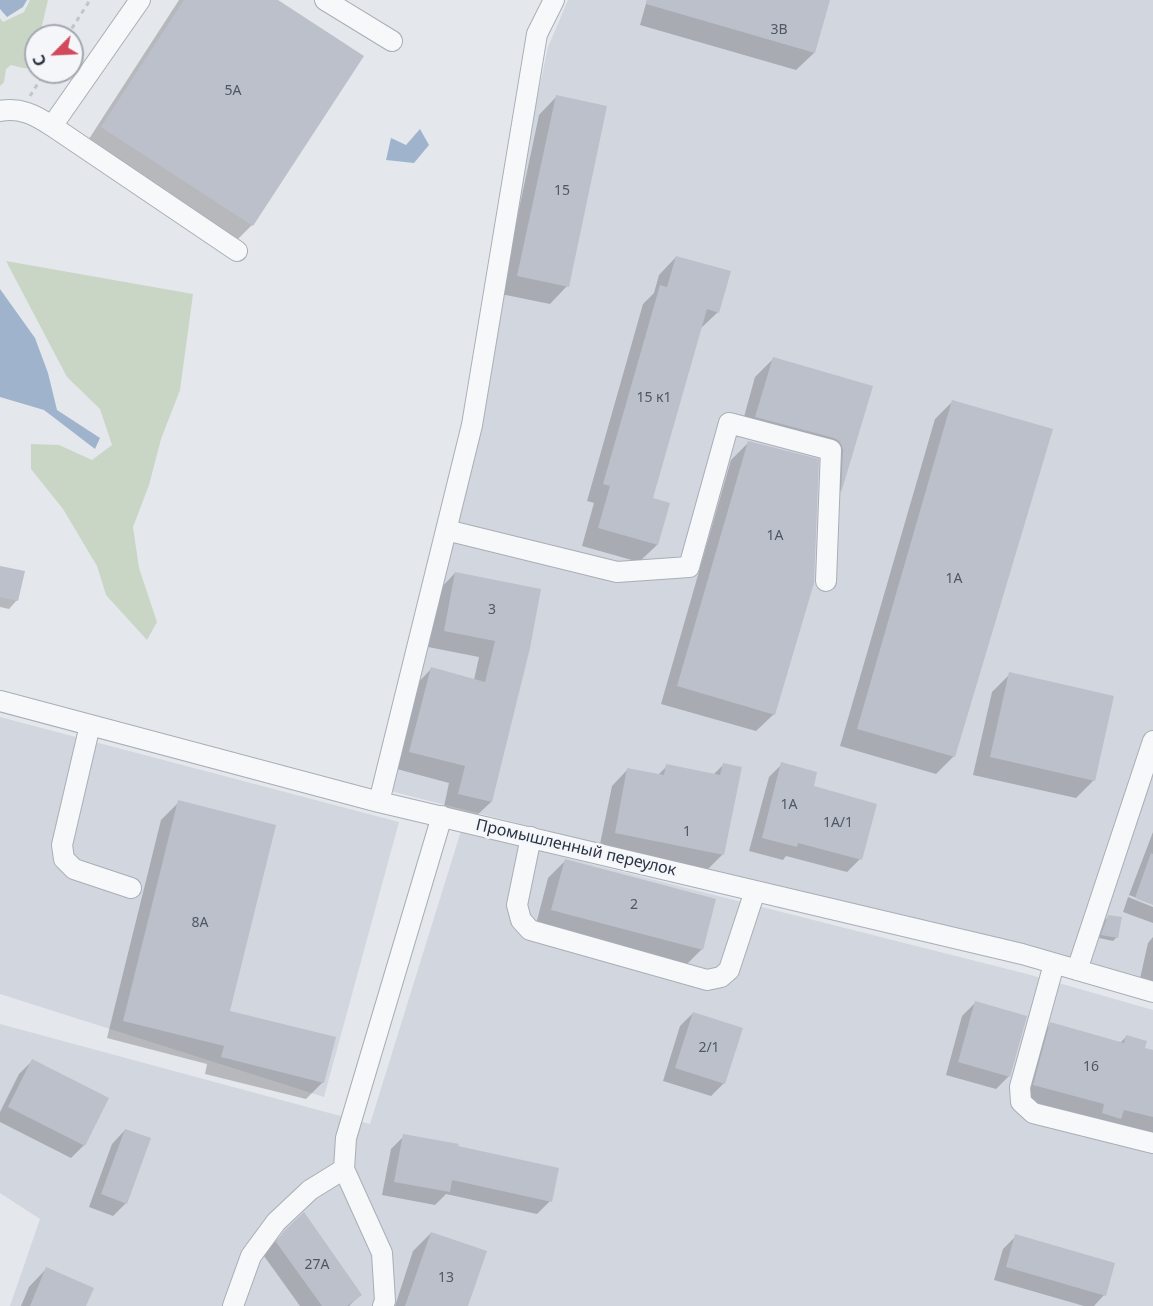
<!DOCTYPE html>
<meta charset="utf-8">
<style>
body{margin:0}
#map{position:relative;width:1153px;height:1306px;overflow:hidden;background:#e4e7ec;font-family:"Noto Sans",sans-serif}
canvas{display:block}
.north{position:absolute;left:24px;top:24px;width:60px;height:60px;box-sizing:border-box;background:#f4f6f9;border:2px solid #a4a8b1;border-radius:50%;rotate:246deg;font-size:16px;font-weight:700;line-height:24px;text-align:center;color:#2b3445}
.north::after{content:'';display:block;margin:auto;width:21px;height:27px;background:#d1495b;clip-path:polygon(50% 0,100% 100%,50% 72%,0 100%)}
</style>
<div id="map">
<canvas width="1153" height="1306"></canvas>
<div class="north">С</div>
</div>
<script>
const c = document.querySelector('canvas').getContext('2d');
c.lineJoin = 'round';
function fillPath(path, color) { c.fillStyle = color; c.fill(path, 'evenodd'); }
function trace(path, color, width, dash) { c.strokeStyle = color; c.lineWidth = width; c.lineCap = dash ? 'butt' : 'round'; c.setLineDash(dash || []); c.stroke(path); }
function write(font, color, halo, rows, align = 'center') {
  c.font = font + ' "Noto Sans",sans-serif'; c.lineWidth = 5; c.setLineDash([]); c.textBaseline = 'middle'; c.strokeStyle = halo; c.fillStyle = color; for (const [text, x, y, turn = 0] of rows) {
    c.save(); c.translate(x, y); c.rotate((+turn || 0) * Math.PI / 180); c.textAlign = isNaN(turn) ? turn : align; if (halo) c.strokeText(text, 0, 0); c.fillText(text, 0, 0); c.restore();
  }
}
fillPath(new Path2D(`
 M568,0h585v983l-763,-192 158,-744z
 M0,717l399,105 -75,275 -324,-103z
 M461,831l566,143 126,36v296h-1143l30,-87 -40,-26v-169l370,100z`), '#d2d6de');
fillPath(new Path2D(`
 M30,0h18l-7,30 1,6h-6v31l-3,2 -10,-1 -12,-3 -5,4 -2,13 -4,4v-68l3,4 21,-10z
 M6,261l187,33 -13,96 -19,49 -12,46 -16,42 6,41 18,54 -10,18 -41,-45 -9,-29 -34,-57 -32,-40v-25l28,1 33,15 20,-15 -12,-36 -33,-32z`), '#c9d6c5');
fillPath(new Path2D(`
 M0,0h27l-4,7 -16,10 -7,-8z
 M420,129l9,16 -15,18 -28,-3 5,-22 15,7z
 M0,289l35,49 13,35 9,37 43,28 -5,11 -51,-39 -44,-13z`), '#9fb4cc');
fillPath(new Path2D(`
 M179,0h97l-24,225 -17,17 -150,-97z
 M647,0h171l10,3 -14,50 -18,17 -156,-45z
 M556,97l11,189 -17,18 -49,-10 38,-179z
 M676,257l42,55 -18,17 -49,170 17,5 -11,41 -18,17 -57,-16 12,-43 -7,-2 56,-197 11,-11 5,-18z
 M773,359l99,28 -32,105 -15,16 -3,-49 -6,-4 -77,-20 16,-58z
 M953,401l1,355 -18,18 -96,-28 95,-327z
 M749,442l25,272 -18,17 -95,-27 70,-244z
 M0,568l17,32 -8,9 -9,-2z
 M455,573l85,17 -49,212 -17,16 -31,-7 6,-28 -56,-15 22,-82 16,-17 43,11 5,-23 -51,-10 11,-57z
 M1010,674l84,106 -18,18 -103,-23 19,-83z
 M782,764l30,24 48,71 -13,13 -61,-16 -3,4 -34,-9 20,-74z
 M723,765v89l-16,16 -108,-21 13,-63 16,-17 30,6 9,-9 46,9z
 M179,802l49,210 95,70 -17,17 -101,-25 2,-10 -100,-26 54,-218z
 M1153,832v72l-24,-9z
 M565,861l137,88 -18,18 -149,-39 13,-50z
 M1128,897l25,10v16l-30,-11z
 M1109,916l8,21 -4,4 -14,-3 6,-18z
 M1153,937v59l-16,-4 11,-49z
 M975,1003l34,73 -13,13 -50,-14 16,-59z
 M693,1013l31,70 -13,13 -48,-15 17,-55z
 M1051,1024l69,19 6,-6 17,12 10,3v86l-136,-36 17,-61z
 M32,1061l52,84 -13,13 -71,-36v-10l19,-38z
 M125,1130l1,73 -13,13 -24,-9 23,-63z
 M404,1136l146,65 -13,13 -91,-20 -11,11 -53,-10 9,-46z
 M286,1231l74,64 -11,11h-49l-36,-50 8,-11z
 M431,1233l36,73h-72l18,-55z
 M1016,1236l88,59 -10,11h-10l-90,-26 9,-31z
 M46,1269l38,37h-63l8,-19z`), '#0003');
fillPath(new Path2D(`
 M184,0h94l86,56 -111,170 -152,-99z
 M647,0h183l-15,53 -169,-49z
 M556,95l51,11 -38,181 -52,-11z
 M676,256l55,15 -12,42 -12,-4 -54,189 17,5 -12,42 -60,-17 12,-42 -7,-2 57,-199 7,2z
 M773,357l100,29 -32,107 2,-43 -1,-4 -3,-5 -5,-3 -79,-21z
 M952,400l101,29 -98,328 -98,-28z
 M748,441l71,18 -5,124 -39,132 -98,-29z
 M0,566l25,5 -7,30 -18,-4z
 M455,572l86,17 -11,59 -38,154 -34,-8 7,-28 -56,-14 22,-85 54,15 10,-41 -51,-10z
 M1009,672l105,24 -19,85 -105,-24z
 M781,762l36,10 -3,14 63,18 -15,56 -64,-17 -1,4 -35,-9z
 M723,763l19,4 -18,88 -109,-22 12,-65 37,7 2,-11 54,11z
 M178,800l98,25 -46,186 106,26 -12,46 -103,-26 3,-11 -101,-25z
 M1151,853l2,1v51l-18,-7z
 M565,859l151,40 -13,51 -152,-40z
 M1108,915l14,2 -4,21 -17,-3z
 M975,1001l52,15 -17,61 -52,-15z
 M693,1012l50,16 -18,56 -50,-16z
 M1050,1022l74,21 2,-8 21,6 -2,7 8,2v67l-29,-7 -3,9 -19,-6 2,-9 -71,-19z
 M32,1059l77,39 -24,48 -77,-39z
 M125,1129l26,9 -24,66 -26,-10z
 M403,1134l56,10 -1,2 101,22 -7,34 -100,-22 -2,12 -56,-10z
 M304,1212l58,83 -15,11h-25l-46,-64 9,-12z
 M431,1232l56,19 -19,55h-63z
 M1015,1234l100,29 -9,33 -100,-29z
 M46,1267l48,21 -8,18h-56z`), '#bbc0ca');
const minor = new Path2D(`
 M325,0l67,41
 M0,111c20,-4 35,4 52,15l88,-126
 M52,126l185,125
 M446,530l171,42 72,-5 40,-144 102,27 -5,131
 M0,701l379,101 643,152 131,38
 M90,725l-28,120 2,14 10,10 57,19
 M379,802l93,-377 65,-391 17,-34
 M531,837l-14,68 4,15 9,10 177,50 14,-3 8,-7 26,-79
 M1054,964l-34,123 1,15 12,11 120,30
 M1077,970l76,-229
 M233,1306l18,-50 25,-34 34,-32 34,-21
 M383,1306l2,-5 -3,-48 -38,-84 2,-31 96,-322`);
trace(minor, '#a9aeb7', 22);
trace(new Path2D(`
 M67,36l23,-36
 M30,96l15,-24`), '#c2c5cb', 3, [4.5, 4.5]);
trace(minor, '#f7f8fa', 20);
write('14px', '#4f5766', null, [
 ["3В",779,30],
 ["5А",233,91],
 ["15",562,191],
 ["15 к1",654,398],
 ["1А",775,536],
 ["1А",954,579],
 ["3",492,610],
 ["1А",789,805],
 ["1А/1",838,823],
 ["1",687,832],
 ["2",634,905],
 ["8А",200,923],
 ["2/1",709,1048],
 ["16",1091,1067],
 ["27А",317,1265],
 ["13",446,1278]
]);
write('16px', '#2b3445', '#f4f6f9', [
 ["Промышленный переулок",576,848,13]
]);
</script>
